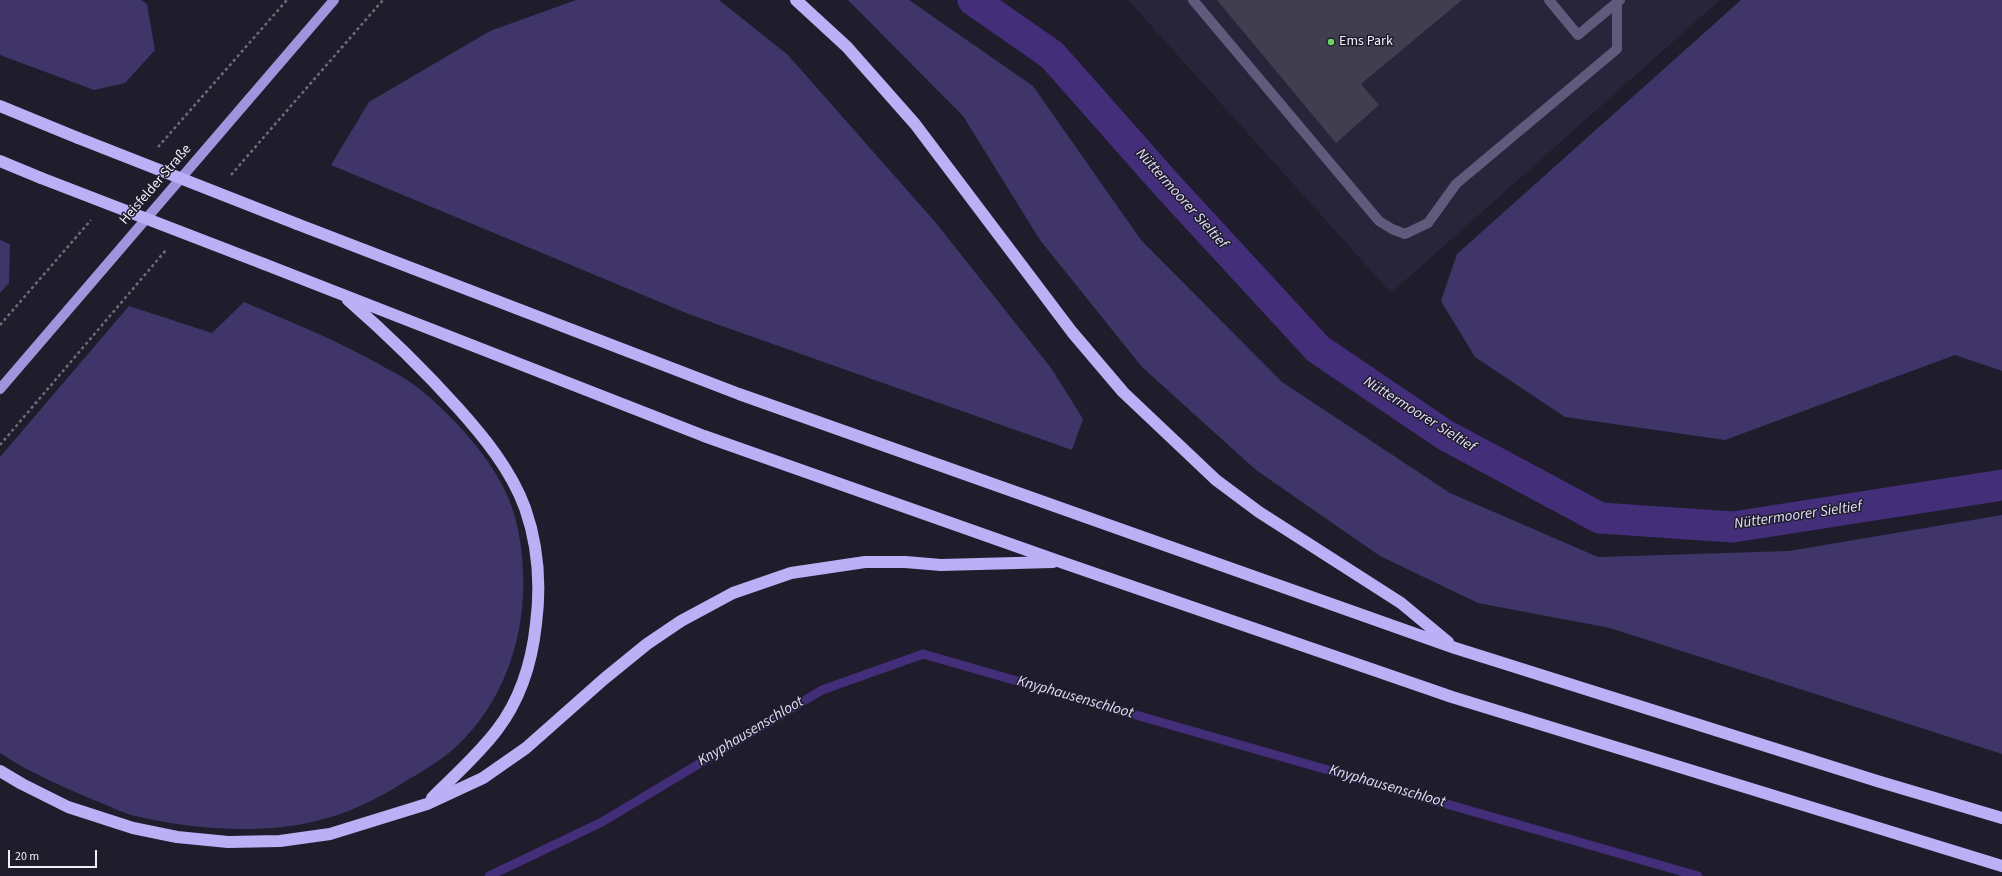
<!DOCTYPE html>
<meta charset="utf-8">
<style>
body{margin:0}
#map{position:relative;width:2002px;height:876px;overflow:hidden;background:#1f1c2c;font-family:"Source Sans 3",sans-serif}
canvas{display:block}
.scale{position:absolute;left:8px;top:850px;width:89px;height:18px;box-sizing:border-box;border:2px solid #f1effa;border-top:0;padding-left:5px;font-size:12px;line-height:14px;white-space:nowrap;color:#f1effa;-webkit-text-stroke:3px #1f1c2c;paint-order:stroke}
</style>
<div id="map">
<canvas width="2002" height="876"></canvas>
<div class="scale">20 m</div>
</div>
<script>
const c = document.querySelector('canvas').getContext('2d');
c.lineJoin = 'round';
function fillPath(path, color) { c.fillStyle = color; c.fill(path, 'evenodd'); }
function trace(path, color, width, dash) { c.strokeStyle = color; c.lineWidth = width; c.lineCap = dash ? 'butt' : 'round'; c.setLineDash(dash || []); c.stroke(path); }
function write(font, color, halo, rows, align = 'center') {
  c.font = font + ' "Source Sans 3",sans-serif'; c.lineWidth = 3; c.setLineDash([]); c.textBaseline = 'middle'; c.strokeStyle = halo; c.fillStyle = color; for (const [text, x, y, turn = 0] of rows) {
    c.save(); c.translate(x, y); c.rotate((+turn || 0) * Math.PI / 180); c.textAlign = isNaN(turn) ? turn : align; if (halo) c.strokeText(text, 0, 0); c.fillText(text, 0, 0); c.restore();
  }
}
fillPath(new Path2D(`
 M1128,0h592l-329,293z`), '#28243a');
fillPath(new Path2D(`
 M0,0h141l6,4 8,46 -30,33 -31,7 -94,-35z
 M576,0h143l69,55 148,168 115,145 32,51 -11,31 -381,-135 -360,-150 38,-63 121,-71z
 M848,0h61l124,86 108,154 141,142 168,111 148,64 191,-6 213,-36v239l-392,-126 -132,-25 -98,-47 -124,-86 -114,-103 -102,-127 -77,-124z
 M1741,0h261v371l-47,-16 -230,85 -160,-23 -90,-60 -34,-56 16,-47z
 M0,240l10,4 -1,39 -9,10z
 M244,302c47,20 95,39 140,65 11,6 23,12 33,20 34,27 74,70 91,110 10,24 14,49 15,75 3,61 -17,123 -59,167 -18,19 -41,32 -63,45 -27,17 -55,30 -85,37 -56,14 -126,8 -181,-5 -13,-3 -25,-10 -36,-14 -34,-14 -69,-29 -99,-49v-296l129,-151 83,27z`), '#403569');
trace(new Path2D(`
 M489,876l113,-54 220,-132 101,-36 775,222`), '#432e7a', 9);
trace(new Path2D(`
 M973,0l79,55 114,129 152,165 127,86 155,83 133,9 269,-42`), '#432e7a', 31);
fillPath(new Path2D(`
 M1217,0h245l-101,84 18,21 -43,38z`), '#403e4f');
trace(new Path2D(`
 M158,147l129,-147
 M231,175l152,-175
 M0,325l91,-105
 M0,445l166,-195`), '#6f6d7b', 2.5, [3, 3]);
trace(new Path2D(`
 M1193,0l186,221 13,8 13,5 23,-11 28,-39 161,-135v-47
 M1549,0l29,35 42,-35`), '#605a7d', 10);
trace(new Path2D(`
 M0,389l334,-389`), '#a194dd', 10);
trace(new Path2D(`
 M796,0l51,47 68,77 157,208 51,60 93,88 43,32 142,91 47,39
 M0,106l78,32
 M0,161l41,17
 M297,224l442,170 716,254 422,133 125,37
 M264,264l440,172 357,126 391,135 550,169
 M348,300c39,34 75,69 110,108 26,29 53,62 67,100 13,37 16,77 11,116 -4,37 -16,76 -39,106 -19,25 -43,46 -65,68
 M0,771l22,13 46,23 65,21 44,9 51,5 52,-1 50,-7 97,-30 56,-26 43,-30 78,-69 43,-35 34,-23 52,-28 58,-20 74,-11h40l36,3 112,-3`), '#bbaff5', 12);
trace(new Path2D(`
 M78,138l219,86
 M41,178l223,86`), '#bbaff5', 12);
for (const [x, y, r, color] of [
 [1331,42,4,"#6dd361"]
]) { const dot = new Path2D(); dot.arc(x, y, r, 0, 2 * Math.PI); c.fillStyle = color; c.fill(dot); trace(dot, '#1f1c2c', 1.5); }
write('14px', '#f1effa', '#1f1c2c', [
 ["Ems Park",1339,42]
], 'left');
write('14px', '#f1effa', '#1f1c2c', [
 ["Heisfelder Straße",156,185,-49]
]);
write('italic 15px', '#e2dff6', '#1f1c2c', [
 ["Nüttermoorer Sieltief",1181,199,48],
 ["Nüttermoorer Sieltief",1419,415,32],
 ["Nüttermoorer Sieltief",1798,516,-8],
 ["Knyphausenschloot",1075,698,16],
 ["Knyphausenschloot",751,732,-31],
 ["Knyphausenschloot",1387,787,16]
]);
</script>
